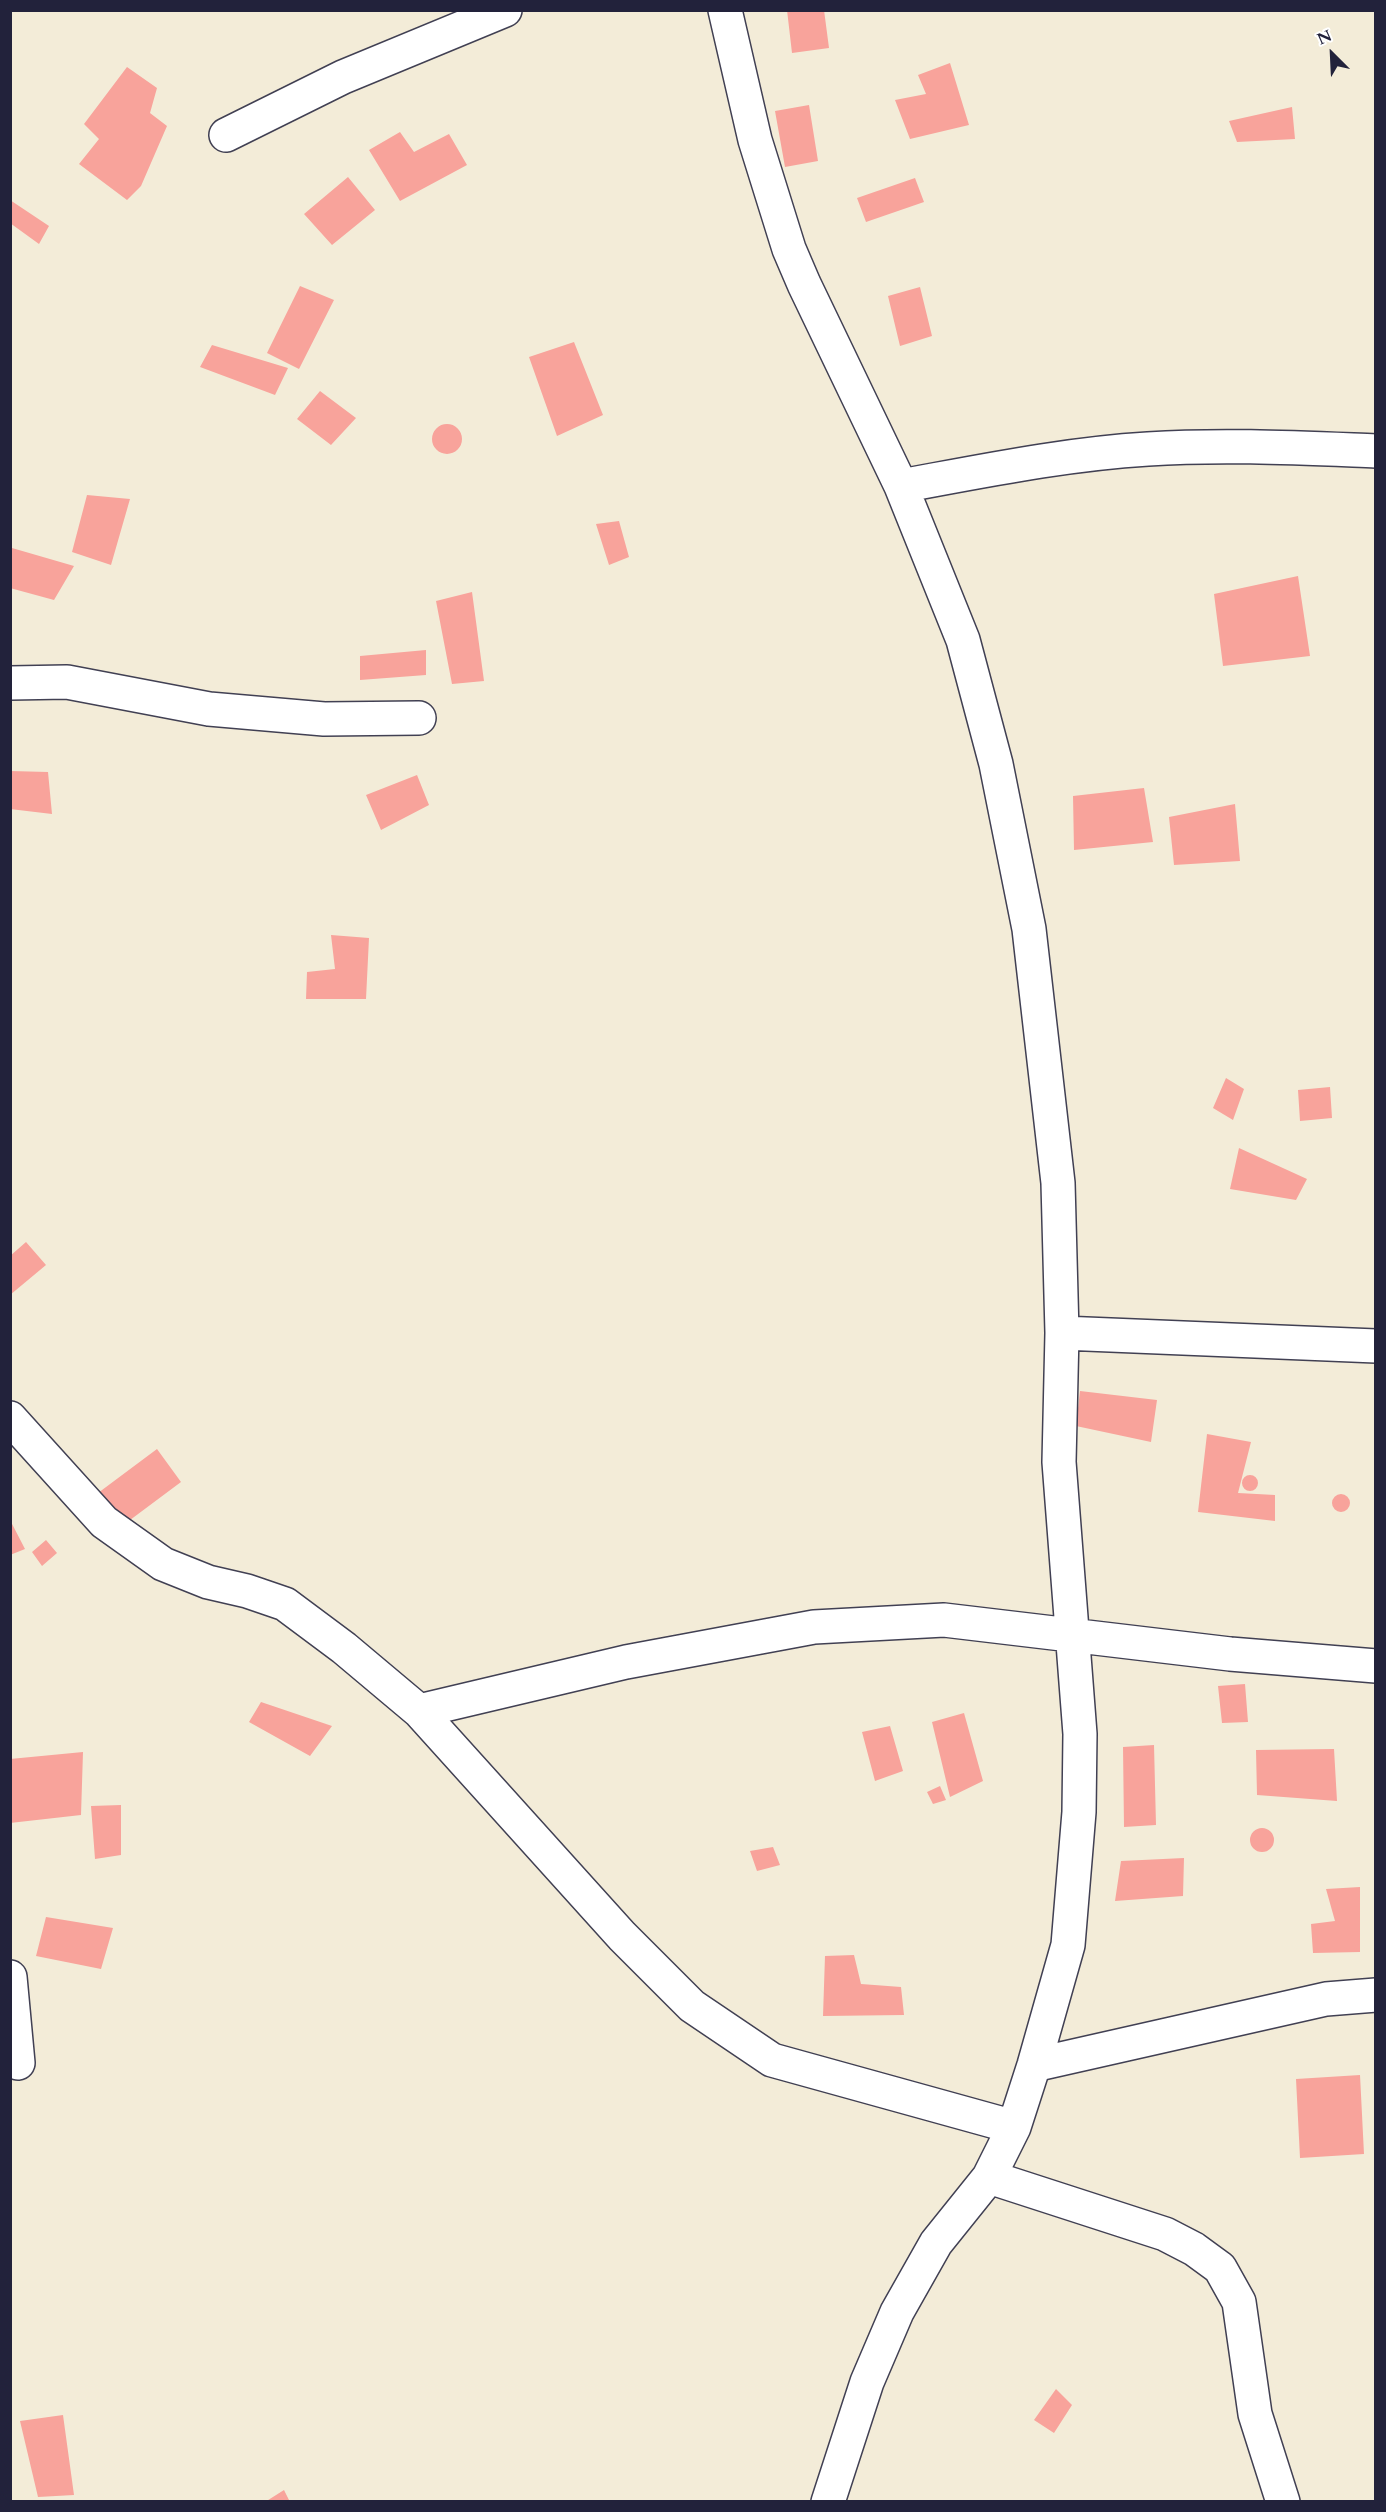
<!DOCTYPE html>
<style>
body{margin:0}
#map{position:relative;width:1386px;height:2512px;overflow:hidden;background:#f3ecd8;font-family:Cardo,serif}
canvas{display:block}
.frame{position:absolute;inset:0;border:12px solid #22223b;pointer-events:none}
.north{position:absolute;left:1302px;top:24px;width:60px;height:60px;-webkit-text-stroke:4px #fff;paint-order:stroke;rotate:336deg;font-size:16px;font-weight:700;line-height:24px;text-align:center;color:#22223b}
.north::after{content:'';display:block;margin:auto;width:21px;height:27px;background:#22223b;clip-path:polygon(50% 0,100% 100%,50% 72%,0 100%)}
</style>
<div id="map">
<canvas width="1386" height="2512"></canvas>
<div class="frame"></div>
<div class="north">N</div>
</div>
<script>
const c = document.querySelector('canvas').getContext('2d');
c.lineJoin = 'round';
function fillPath(path, color) { c.fillStyle = color; c.fill(path, 'evenodd'); }
function trace(path, color, width, dash) { c.strokeStyle = color; c.lineWidth = width; c.lineCap = dash ? 'butt' : 'round'; c.setLineDash(dash || []); c.stroke(path); }
fillPath(new Path2D(`
 M787,10h37l5,38 -37,5z
 M950,63l19,62 -59,14 -15,-39 31,-6 -8,-19z
 M127,67l30,21 -7,25 17,13 -26,60 -14,14 -48,-36 20,-25 -15,-15z
 M809,105l9,56 -33,6 -10,-56z
 M1292,107l3,32 -58,3 -8,-21z
 M400,132l14,20 35,-18 18,31 -67,36 -31,-51z
 M348,177l27,33 -43,35 -28,-31z
 M915,178l9,24 -58,20 -9,-24z
 M10,200l39,26 -10,18 -29,-21z
 M300,286l34,14 -35,69 -32,-16z
 M920,287l12,49 -32,10 -12,-50z
 M574,342l29,73 -46,21 -28,-79z
 M212,345l76,23 -13,27 -75,-28z
 M320,391l36,27 -25,27 -34,-26z
 M432 439a15 15 0 1 1 30 0a15 15 0 1 1-30 0Z
 M87,495l43,4 -19,66 -39,-13z
 M619,521l10,36 -20,8 -13,-41z
 M12,548l62,18 -20,34 -44,-12z
 M1298,576l12,80 -87,10 -9,-72z
 M472,592l12,89 -32,3 -16,-83z
 M426,650v25l-66,5v-24z
 M10,771l38,1 4,42 -42,-5z
 M417,775l12,30 -48,25 -15,-35z
 M1144,788l9,54 -79,8 -1,-54z
 M1235,804l5,57 -66,4 -5,-48z
 M331,935l38,3 -3,61h-60l1,-27 28,-3z
 M1226,1078l18,11 -11,31 -20,-12z
 M1330,1087l2,31 -32,3 -2,-31z
 M1239,1148l68,31 -11,21 -66,-11z
 M26,1242l20,23 -36,30v-39z
 M1080,1391l77,9 -6,42 -75,-16z
 M1207,1434l44,8 -13,51 37,2v26l-77,-9z
 M157,1449l24,33 -59,44 -24,-33z
 M1242 1483a8 8 0 1 1 16 0a8 8 0 1 1-16 0Z
 M1332 1503a9 9 0 1 1 18 0a9 9 0 1 1-18 0Z
 M10,1520l15,29 -15,6z
 M46,1540l11,13 -15,13 -10,-14z
 M1245,1684l3,38 -26,1 -4,-37z
 M261,1702l71,24 -22,30 -61,-34z
 M964,1713l19,68 -33,16 -18,-75z
 M890,1726l13,45 -28,10 -13,-49z
 M1154,1745l2,80 -32,2 -1,-80z
 M1334,1749l3,52 -80,-6 -1,-45z
 M83,1752l-2,63 -71,8v-64z
 M940,1786l6,14 -13,4 -6,-12z
 M121,1805v50l-26,4 -4,-53z
 M1250 1840a12 12 0 1 1 24 0a12 12 0 1 1-24 0Z
 M773,1847l7,18 -23,6 -7,-20z
 M1184,1858l-1,38 -68,5 6,-40z
 M1360,1887v65l-47,1 -2,-29 24,-3 -9,-32z
 M46,1917l67,11 -12,41 -65,-13z
 M854,1955l7,29 40,3 3,28 -81,1 2,-60z
 M1360,2075l4,79 -64,4 -4,-79z
 M1056,2389l16,16 -18,28 -20,-13z
 M63,2415l11,80 -36,2 -18,-76z
 M284,2490l6,12h-25z`), '#f8a39b');
const minor = new Path2D(`
 M725,10l30,130 34,109 15,35 97,202 62,154 33,124 33,165 29,254 4,150 -3,129 21,272 -1,78 -11,133 -34,120 -20,62 -25,50 -53,66 -39,69 -30,70 -39,120
 M226,135l117,-58 162,-67
 M901,486c82,-15 164,-32 247,-37 76,-5 152,-1 228,2
 M10,683l57,-1 142,27 115,10 95,-1
 M1062,1333l314,13
 M10,1418l94,104 59,42 45,18 39,9 38,13 59,44 75,63 203,225 70,70 80,54 242,67
 M419,1711l207,-49 188,-35 130,-7 286,34 146,12
 M10,1977l8,86
 M1034,2065l292,-66 50,-4
 M989,2177l176,57 29,15 26,19 19,34 16,112 28,88`);
trace(minor, '#414053', 36);
trace(minor, '#fff', 33);
</script>
